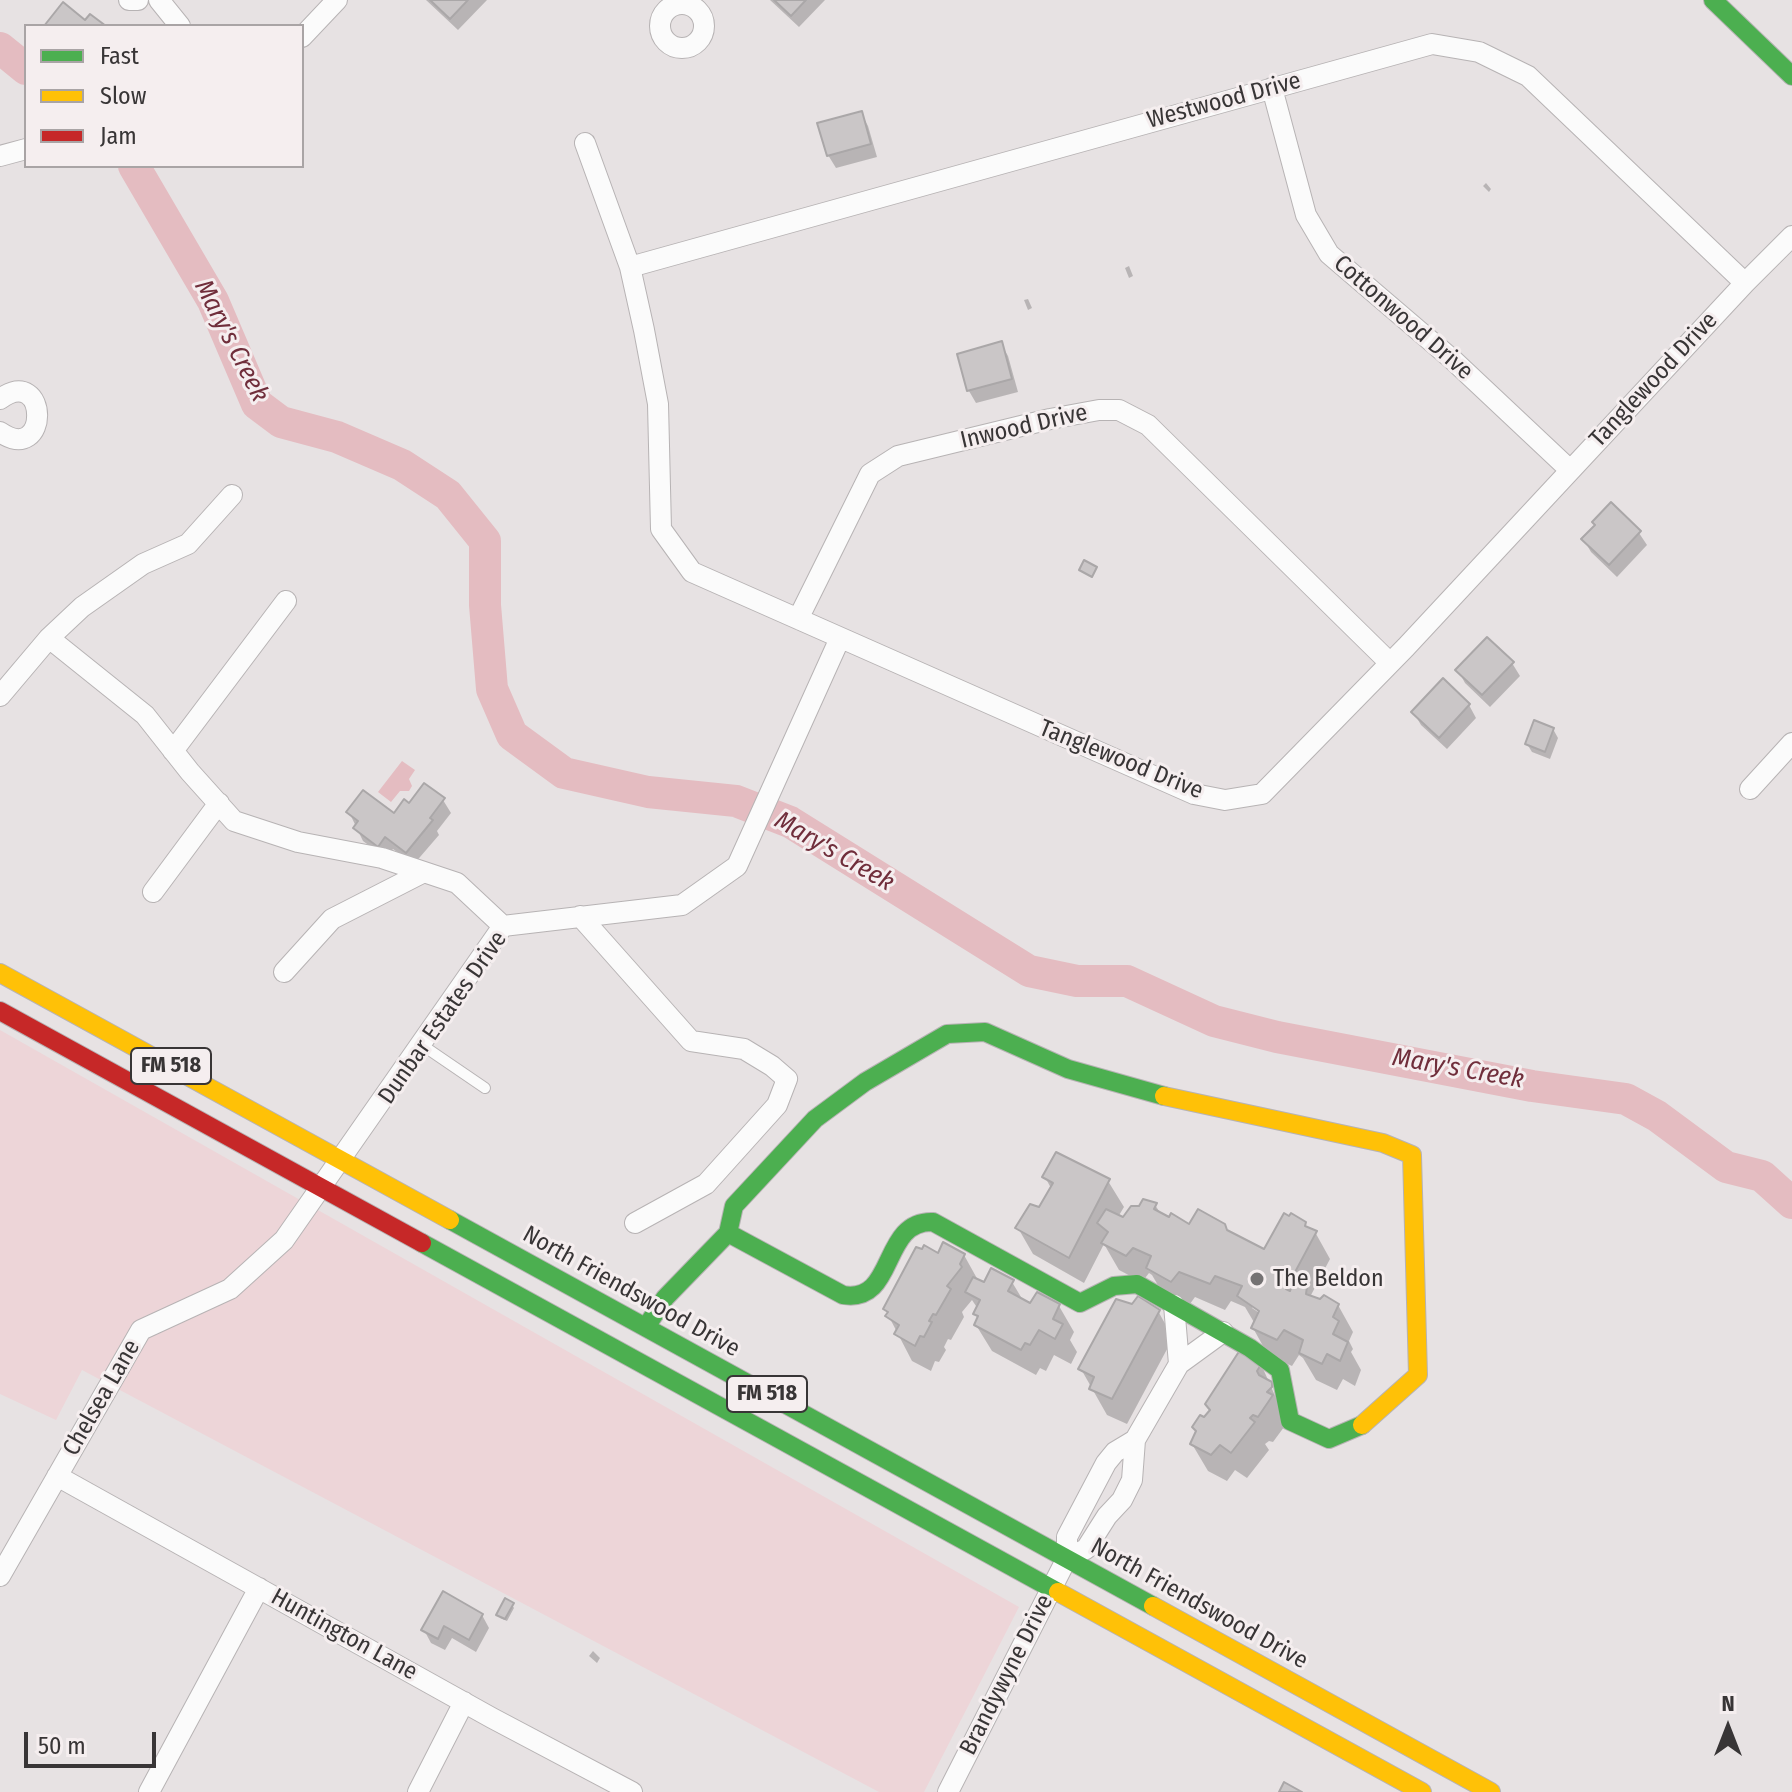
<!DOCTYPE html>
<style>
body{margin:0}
#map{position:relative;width:1792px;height:1792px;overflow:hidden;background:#e7e2e3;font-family:"Fira Sans Condensed",sans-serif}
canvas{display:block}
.legend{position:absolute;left:24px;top:24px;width:280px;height:144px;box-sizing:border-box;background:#f5eeef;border:2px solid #a9a4a5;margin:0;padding:10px 14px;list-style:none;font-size:24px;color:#383536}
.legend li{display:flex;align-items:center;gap:16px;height:40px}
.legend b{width:40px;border:2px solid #a9a4a5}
.north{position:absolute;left:1688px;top:1688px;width:80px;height:80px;-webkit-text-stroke:6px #f5eeef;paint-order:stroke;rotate:0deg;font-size:22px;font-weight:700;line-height:32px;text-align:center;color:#383536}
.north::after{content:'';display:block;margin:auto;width:28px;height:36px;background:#383536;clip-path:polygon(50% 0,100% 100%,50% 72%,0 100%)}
.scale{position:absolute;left:24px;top:1732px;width:132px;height:36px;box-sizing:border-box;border:4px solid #383536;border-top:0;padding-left:10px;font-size:24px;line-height:28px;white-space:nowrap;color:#383536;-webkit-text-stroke:6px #f5eeef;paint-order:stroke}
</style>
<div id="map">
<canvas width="1792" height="1792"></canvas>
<ul class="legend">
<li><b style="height:10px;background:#4caf50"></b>Fast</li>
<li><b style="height:10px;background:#ffc107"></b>Slow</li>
<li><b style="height:10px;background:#c62828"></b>Jam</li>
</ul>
<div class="north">N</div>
<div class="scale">50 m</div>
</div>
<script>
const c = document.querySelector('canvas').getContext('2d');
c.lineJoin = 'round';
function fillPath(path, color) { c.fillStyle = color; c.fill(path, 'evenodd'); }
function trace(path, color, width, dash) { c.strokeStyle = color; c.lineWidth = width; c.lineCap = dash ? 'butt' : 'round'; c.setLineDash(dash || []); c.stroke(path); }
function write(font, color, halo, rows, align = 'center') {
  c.font = font + ' "Fira Sans Condensed",sans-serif'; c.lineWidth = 6; c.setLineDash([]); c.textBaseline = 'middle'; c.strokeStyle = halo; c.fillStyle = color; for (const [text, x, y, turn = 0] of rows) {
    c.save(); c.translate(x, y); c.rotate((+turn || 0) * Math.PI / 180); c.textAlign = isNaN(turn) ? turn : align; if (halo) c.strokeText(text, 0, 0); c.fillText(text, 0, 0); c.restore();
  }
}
fillPath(new Path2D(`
 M0,1030l1019,577 -95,185h-45l-797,-422 -26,50 -56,-26z`), '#edd5d8');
fillPath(new Path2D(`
 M402,761l13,9 -6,9 3,7 -3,5h-9l-9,11 -13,-10z`), '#e4bcc1');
fillPath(new Path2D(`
 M426,0h61l-29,30z
 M770,0h55l-26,27z
 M861,113l7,13 9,31 -41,11 -8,-13z
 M1486,183l5,6 -2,3 -6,-6z
 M1129,266l4,10 -4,2 -4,-10z
 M1028,299l4,9 -4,2 -4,-10z
 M1001,344l7,12 10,36 -42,11 -7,-12 -10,-36z
 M1639,533l8,12 -30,32 -26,-25 -7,-12z
 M1512,663l8,13 -30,31 -25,-24 -7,-13z
 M1469,705l7,13 -29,31 -26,-24 -7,-12z
 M1553,729l5,9 -8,21 -18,-7 -5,-8z
 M443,800l8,13 -14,18 2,4 -25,29 -21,-15 -7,9 -23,-17 -14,-29 45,3 15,-9z
 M1045,1177l63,4 16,26 -6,10 5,3 32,-15 6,9 29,13 38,5 37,19 40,-27 2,5 8,3 15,27 -20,38 28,8 15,27 -4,9 4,8 -2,3 10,18 -6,16 -12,-7 -6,11 -21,-10 -13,-22 -4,-3 -7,11 -24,-11 -15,-27 2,-4 -10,-17 -14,-6 -6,9 -30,-13 -8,11 -24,-14 -11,-19 -3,-2 -7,9 -23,-12 -15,-26 -20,39 -51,-29 -15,-26 22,-18 12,-20zM1252,1303l15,15 -15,-10z
 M964,1255l15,27 6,3 27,-3 12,20 7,4h28l15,26 -4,8 7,12 -6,12 -17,-9 -8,16 -6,-3 -4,7 -44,-24 -16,-26 3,-5 -4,-6 3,-5 -6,-9 -10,12 2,5 -13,23 -3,-1 -4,8 2,3 -7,12 -4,-1 -4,10 -19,-10 -27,-52 54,-53z
 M1158,1311l15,27 -46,86 -20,-9 -26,-46z
 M1261,1364l26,59 -14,19 -4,-1 -4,3 4,6 -22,28 -12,-8 -8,11 -19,-10 -16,-27 12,-25z
 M512,1605l2,3 -7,13 -7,-3 -1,-3z
 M482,1615l7,13 -13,24 -24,-14 -7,12 -14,-7 -7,-13z
 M593,1651l7,7 -3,5 -8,-7z`), '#0003');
trace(new Path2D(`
 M0,48l26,21
 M134,166l79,135 44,103 24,18 56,15 65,28 46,30 37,46v64l7,84 20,46 52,38 84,19 88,9 54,21 239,149 48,10h50l87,40 63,16 255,49 94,13 31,17 69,51 36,9 30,27`), '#e4bcc1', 32);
const building = new Path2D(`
 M430,0h38l-18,19z
 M774,0h32l-15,16z
 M63,2l22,18 5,-6 16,12h-62z
 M862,111l9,33 -44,12 -10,-33z
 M1002,341l10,38 -45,12 -10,-37z
 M1611,502l30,29 -32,34 -28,-26 14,-14 -3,-3z
 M1084,560l13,7 -5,10 -13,-7z
 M1487,637l27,25 -32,33 -27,-25z
 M1443,678l27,26 -31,34 -28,-26z
 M1534,720l20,8 -9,24 -20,-8z
 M424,783l21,15 -15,20 3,2 -27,33 -21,-16 -7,10 -25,-19 5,-7 -12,-9 17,-22 31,23 10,-14 5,4z
 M1056,1152l54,27 -41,79 -54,-30 15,-24 9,3 14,-24 -11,-6z
 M1143,1199l14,4 -3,6 15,8 2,-4 18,11 9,-15 27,15 2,6 37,19 20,-36 5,3 2,-3 15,9 -1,4 12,5 -31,58 4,2 3,-8 14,4 -1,7 14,5 4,-4 15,9 -6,13 6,4 -6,13 15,8 -8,19 -13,-7 -5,10 -23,-11 4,-13 -19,-10 -7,10 -26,-12 8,-17 -22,-15 5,-10 -27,-10 -5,8 -31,-12 -8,10 -25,-14 5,-12 -18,-8 -7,8 -25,-13 7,-11 -11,-9 9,-14 17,8 8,-11h8z
 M943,1242l22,12 -5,10 2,3 -15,19 4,3 -15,26 -3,-1 -4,7 3,1 -8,15 -4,-1 -5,10 -21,-12 5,-9 -14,-9 3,-4 -5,-3 33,-62 6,2 2,-4 14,8z
 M991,1268l23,12 -6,11 22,12 7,-11 23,12 -7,15 10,5 -8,15 -16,-9 -9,15 -5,-2 -4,7 -47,-25 4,-9 -5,-2 7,-14 -15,-8 8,-15 11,5z
 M1138,1296l22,14 -48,89 -23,-10 5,-12 -16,-8 38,-70 16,5z
 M1240,1350l22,13 -5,8 2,4 13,7v5l-5,5 6,3 -15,22 -5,-2 -3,3 5,4 -24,31 -11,-8 -9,10 -21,-11 6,-13 -4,-4 8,-12 4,2 6,-7 -5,-6z
 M443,1591l40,23 -14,26 -25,-14 -6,13 -17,-9z
 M505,1598l9,5 -9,16 -9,-4z
 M1284,1782l18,10h-23z`);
fillPath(building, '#cac6c7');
trace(building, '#aaa7a8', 2);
const lane = new Path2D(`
 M422,1045l63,43`);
const street = new Path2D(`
 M129,0h9
 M159,0l21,26
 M660 26a22 22 0 1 1 44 0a22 22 0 1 1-44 0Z
 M302,37l35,-37
 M1272,88l34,127 23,39 124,106 117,110
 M585,143l45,124 14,63 14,74 3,125 31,43 502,222 31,6 37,-6 144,-147 339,-364 47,-47
 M0,156l26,-7
 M630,267l802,-223 47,8 49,24 217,207
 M0,399c49,-35 50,67 0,33
 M798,619l72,-145 28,-18 152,-37 49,-9h20l29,15 242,238
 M49,638l96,77 45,57 44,49 64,21 84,16 42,14
 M0,696l49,-58 33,-31 61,-43 45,-20 44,-49
 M173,751l113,-150
 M1750,789l42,-46
 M153,892l66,-89
 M580,916l111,125 53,8 28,17 15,13 -10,26 -71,79 -71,39
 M284,972l48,-53 92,-47 33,11 46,43
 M1174,1305l5,59
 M57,1476l435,242 140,74
 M1067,1558l19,-9 21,-33 15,-16 10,-20 3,-40
 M0,1576l141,-246 89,-41 54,-49 219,-314 179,-21 55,-39 103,-228
 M149,1792l110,-204
 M418,1792l46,-90
 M948,1792l119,-234v-21l39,-74 9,-11 20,-12 44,-76 44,-32`);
const fast = new Path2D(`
 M1713,0l79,76
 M450,1220l703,386
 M728,1233l115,62c54,9 37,-75 90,-73l147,81 34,-17 23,-2 113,64 30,22 10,51 39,18 33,-14
 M422,1243l636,349
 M646,1327l19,-29 63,-65 6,-27 81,-87 50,-37 82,-48 38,-2 83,37 96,27`);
const slow = new Path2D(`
 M0,973l450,247
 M1164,1096l219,47 29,12 6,220 -56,50
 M1058,1592l364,200
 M1153,1606l338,186`);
const jam = new Path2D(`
 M0,1011l422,232`);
trace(lane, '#b7b3b4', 12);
trace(street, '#b7b3b4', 22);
trace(fast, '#b7b3b4', 20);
trace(slow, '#b7b3b4', 20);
trace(jam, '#b7b3b4', 20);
trace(lane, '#fbfbfb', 10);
trace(street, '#fbfbfb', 20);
trace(fast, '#4caf50', 18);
trace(slow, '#ffc107', 18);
trace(jam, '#c62828', 18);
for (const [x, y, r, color] of [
 [1257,1279,8,"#757273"]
]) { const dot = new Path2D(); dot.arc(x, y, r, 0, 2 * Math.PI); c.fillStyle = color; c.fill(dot); trace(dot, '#f5eeef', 3); }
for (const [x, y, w] of [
 [171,1066,80],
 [767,1394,80]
]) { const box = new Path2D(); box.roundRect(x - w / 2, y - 18, w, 36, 6); c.fillStyle = '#f5eeef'; c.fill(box); trace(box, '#383536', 2); }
write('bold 22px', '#383536', null, [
 ["FM 518",171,1066],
 ["FM 518",767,1394]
]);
write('24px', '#383536', '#f5eeef', [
 ["Westwood Drive",1224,101,-15],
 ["Cottonwood Drive",1403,318,41],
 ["Tanglewood Drive",1654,380,-47],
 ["Inwood Drive",1024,427,-13],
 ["Tanglewood Drive",1121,760,22],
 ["Dunbar Estates Drive",443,1018,-55],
 ["North Friendswood Drive",631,1292,29],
 ["Chelsea Lane",102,1398,-60],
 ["North Friendswood Drive",1199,1604,29],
 ["Huntington Lane",344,1635,29],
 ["Brandywyne Drive",1007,1675,-63]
]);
write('24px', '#383536', '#f5eeef', [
 ["The Beldon",1273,1279]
], 'left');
write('italic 26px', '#702e3b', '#f5eeef', [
 ["Mary's Creek",231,341,63],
 ["Mary's Creek",834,852,30],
 ["Mary's Creek",1458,1069,10]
]);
</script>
